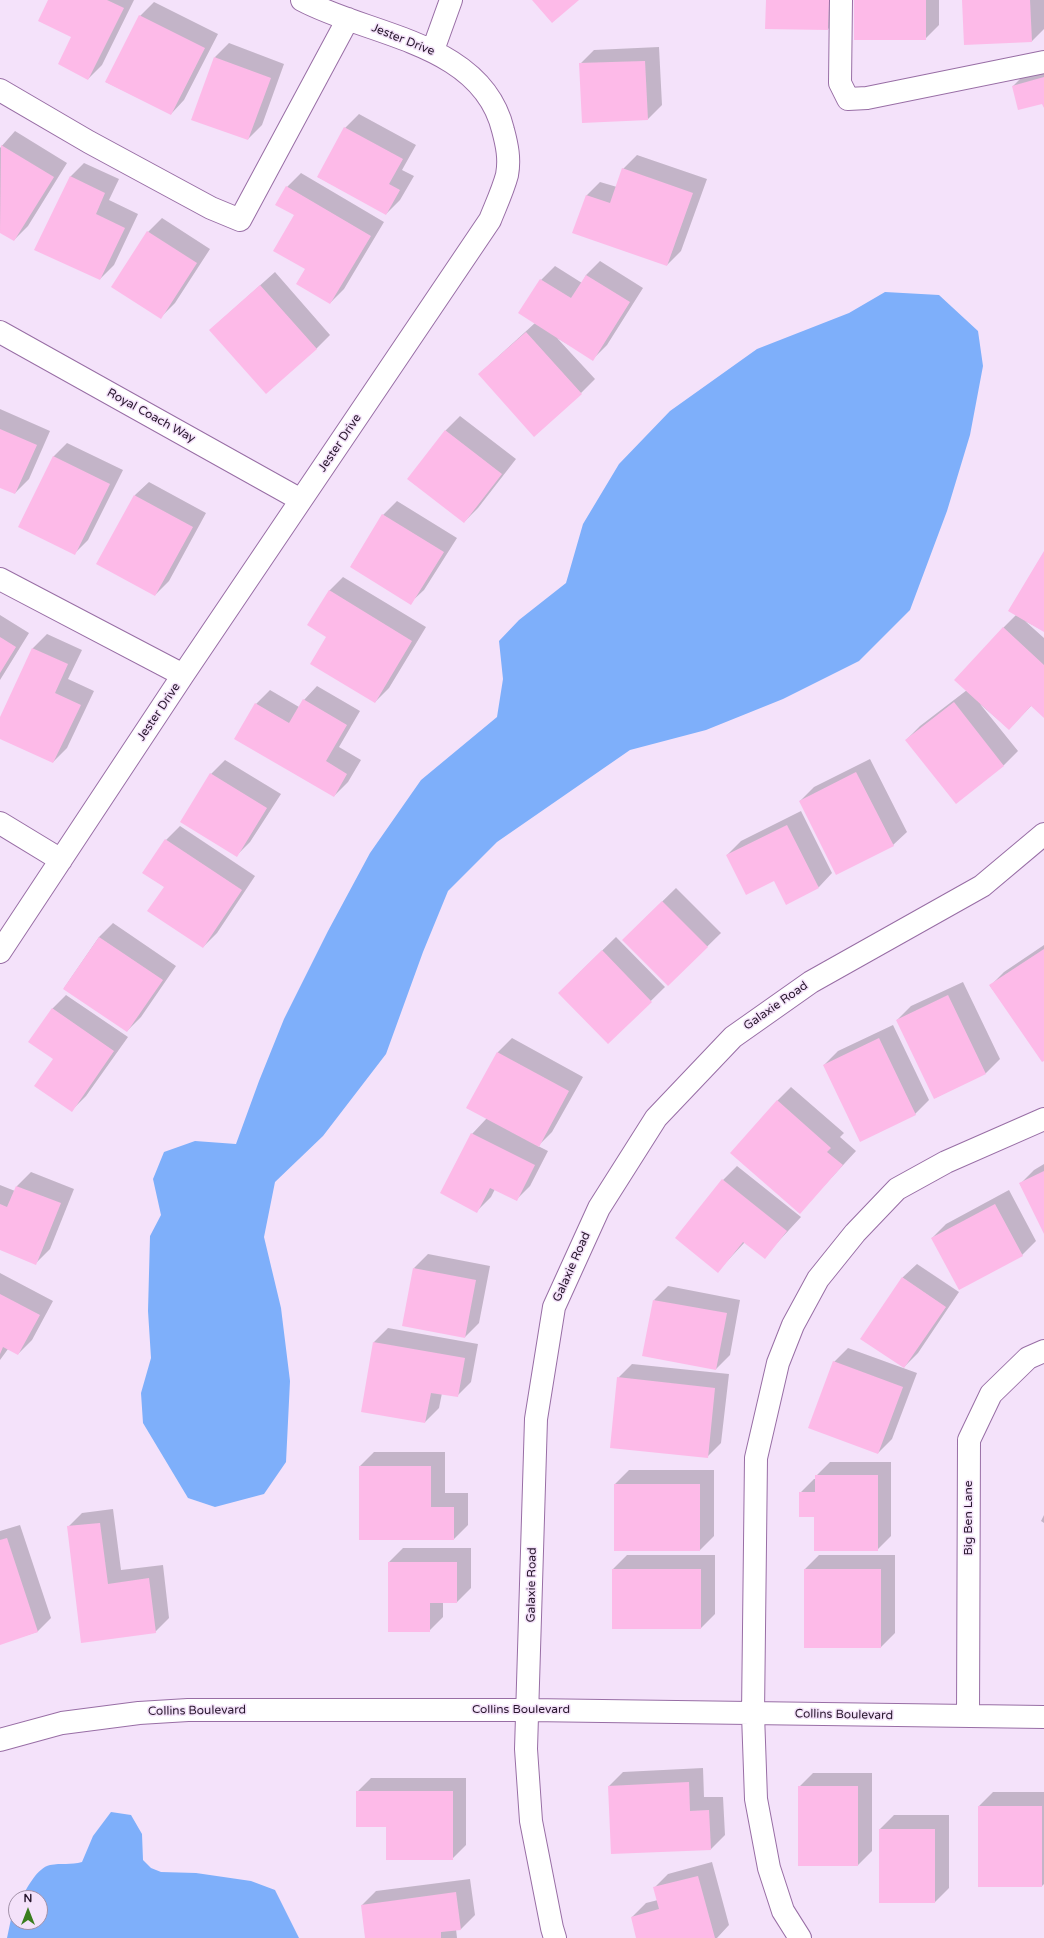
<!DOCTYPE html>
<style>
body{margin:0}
#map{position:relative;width:1044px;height:1938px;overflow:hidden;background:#f4e2fa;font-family:"Varela Round",sans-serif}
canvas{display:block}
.north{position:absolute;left:8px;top:1890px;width:40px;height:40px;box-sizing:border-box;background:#f4e2fa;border:1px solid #a291a8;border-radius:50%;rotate:0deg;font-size:11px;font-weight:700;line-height:16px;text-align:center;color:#28172d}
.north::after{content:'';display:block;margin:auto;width:14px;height:18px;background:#3a7d1e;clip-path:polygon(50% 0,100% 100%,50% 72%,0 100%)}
</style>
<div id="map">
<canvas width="1044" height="1938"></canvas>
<div class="north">N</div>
</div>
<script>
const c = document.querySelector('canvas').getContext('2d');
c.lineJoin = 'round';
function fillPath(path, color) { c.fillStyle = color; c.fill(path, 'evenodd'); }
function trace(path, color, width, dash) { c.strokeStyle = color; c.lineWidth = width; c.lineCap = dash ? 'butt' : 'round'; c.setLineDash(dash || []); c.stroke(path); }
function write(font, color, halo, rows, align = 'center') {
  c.font = font + ' "Varela Round",sans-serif'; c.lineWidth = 3; c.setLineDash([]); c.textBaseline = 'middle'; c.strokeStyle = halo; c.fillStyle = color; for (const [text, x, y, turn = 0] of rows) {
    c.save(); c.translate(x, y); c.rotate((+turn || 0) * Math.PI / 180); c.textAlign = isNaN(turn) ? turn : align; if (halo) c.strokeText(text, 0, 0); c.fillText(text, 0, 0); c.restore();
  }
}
fillPath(new Path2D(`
 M885,292l54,3 39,36 5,35 -13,69 -23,76 -37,99 -51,51 -76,38 -77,31 -76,20 -133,92 -49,49 -25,61 -37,102 -63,82 -48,46 -11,55 17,71 9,73 -4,81 -22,32 -49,13 -27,-9 -45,-75 -2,-30 10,-35 -3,-47 2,-75 11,-21 -8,-36 11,-27 31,-11 41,3 23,-63 25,-62 44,-88 42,-78 51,-73 76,-63 6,-38 -4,-38 20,-21 47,-37 17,-59 36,-60 51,-53 87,-62 92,-36z
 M111,1812l20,3 11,19 1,26 8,8 10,4 35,1 55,8 24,9 24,48h-292l4,-19 5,-10v13h24v-24h-19c7,-11 16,-30 29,-33 11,-2 21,0 32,-3l11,-26z`), '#7eaffa');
fillPath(new Path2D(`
 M50,0h84l-32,65 -14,14 -16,-42z
 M767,0h75v15l-14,14z
 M855,0h84v25l-14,14z
 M963,0h81v29l-12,12z
 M154,2l64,32 -34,66 -13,14 -65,-32 34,-66z
 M229,43l55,21 -22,61 -14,14 -33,-82z
 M659,47l3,58 -14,14 -68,-55 14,-14z
 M1044,68v39l-1,-4 -30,-17 14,-14z
 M359,114l57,31 -14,25 12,6 -14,24 -14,14 -68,-37 27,-49z
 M15,131l52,32 -39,63 -14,14 -14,-9v-83z
 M637,155l70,24 -26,72 -14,14 -81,-69 14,-14 17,5 6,-18z
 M84,163l35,16 -10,21 29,14 -24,51 -14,14 -30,-102z
 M301,173l83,49 -40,67 -14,14 -24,-34 -11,-54 -18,-11 10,-17z
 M162,218l48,31 -35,54 -14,14 -48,-31 35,-54z
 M600,261l43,27 -36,57 -14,14 -36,-21 38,41 -14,14 -102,-19 56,-51 6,-43 14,-14 27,17 4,-8z
 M275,272l55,63 -14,14 -106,-19z
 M0,409l50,22 -21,48 -14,14 -15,-6z
 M460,416l56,43 -38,49 -14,14 -56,-43 38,-49z
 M67,443l56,27 -35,70 -14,14 -21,-97z
 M149,482l57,31 -37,68 -14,14 -20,-100z
 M397,501l60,37 -33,52 -14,13 -59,-37 32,-51z
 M1044,553v78l-19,-10 19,17v78l-12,-11 -23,24 -29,-25 38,47 -14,14 -48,38 -50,-63 14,-14 47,-36 36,-62 13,-13z
 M343,577l83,50 -37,61 -14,14 -47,-65 1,-46z
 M0,615l29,18 -29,47z
 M47,634l35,16 -14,29 26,12 -27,57 -14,14 -53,-24v-18l33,-72z
 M317,686l43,25 -21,36 22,13 -13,22 -14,14 -98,-57 20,-35 14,-14 29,17 5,-7z
 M870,759l37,73 -14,13 -93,-44 14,-14z
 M225,760l56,34 -31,48 -14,14 -25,-82z
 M801,811l31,62 -13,14 -44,-8 -48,-24 14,-14z
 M180,826l75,50 -38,57 -14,14 -38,-60 -22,-14 23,-33z
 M676,888l45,45 -53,52 -45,-45z
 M113,923l63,43 -35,51 -14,14 -63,-43 35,-51z
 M616,937l49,50 -57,56 -35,-64z
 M1044,945v114l-54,-73 14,-14z
 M963,982l37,77 -14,14 -51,25 -38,-78 14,-14z
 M66,995l62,42 -42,59 -14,14 -18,-52 -2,-49z
 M893,1025l36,75 -14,14 -91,-49 14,-14z
 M512,1038l71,39 -31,55 -14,14 10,5 -18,35 -14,14 -21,-11 -4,8 -14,14 -5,-77 15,-16 -20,-10 31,-56z
 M791,1087l53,46 -4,4 16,14 -56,61 -23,-111z
 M1044,1164v67l-24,-47 14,-14z
 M737,1166l64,51 -37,40 -19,-15 -27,29 -42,-33 47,-58z
 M31,1172l43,17 -24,60 -14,14 -36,-14v-64l15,6 2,-5z
 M1009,1190l27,51 -14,14 -90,-17 14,-14z
 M428,1254l62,12 -11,57 -14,14 -51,-69z
 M917,1264l42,28 -41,61 -14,14 -42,-28 41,-62z
 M0,1273l53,28 -21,39 -14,14 -10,-5 -8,11z
 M668,1286l72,14 -10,55 -14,14 -62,-69z
 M388,1328l90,16 -7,38 -14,14 -15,-3 -3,15 -14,14 -63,-11 12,-69z
 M848,1348l69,25 -25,66 -14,14 -44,-91z
 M632,1364l97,10 -8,69 -14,14 -89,-79z
 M374,1452h71v41h23v32l-14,14 -94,-73z
 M830,1462h61v74l-14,14 -62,-34 -15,-23 14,-14h2v-3z
 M629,1470h85v66l-14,14 -85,-66z
 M113,1509l8,61 42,-5 6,53 -14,14 -73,9 -14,-114 14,-14z
 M1044,1515v8l-3,-2z
 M20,1525l31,93 -14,14 -37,12v-113z
 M403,1548h68v40l-14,14h-14v15l-14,14 -40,-69z
 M627,1555h88v59l-14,14h-88v-59z
 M819,1555h76v78l-14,14 -76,-78z
 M703,1768l1,29h19l2,38 -14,14 -102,-63 14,-14z
 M813,1773h59v78l-14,14 -59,-78z
 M371,1778h95v67l-14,14 -65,-33 -30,-34z
 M993,1792h51v92l-2,2h-63v-80z
 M894,1815h55v73l-14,14 -55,-73z
 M712,1862l17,63 -12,13h-80l-5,-21 14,-14 12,-3 -4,-12 14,-14z
 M470,1879l5,36 -14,14h-5l1,9h-91l-4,-33 14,-14z`), '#0003');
fillPath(new Path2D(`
 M48,0h59l17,8 -36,72 -30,-16 13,-27 -33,-16z
 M532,0h47l-27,23z
 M766,0h63l-1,30 -63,-1z
 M854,0h72v40h-72z
 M962,0h68l2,42 -68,3z
 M139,15l66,33 -34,67 -66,-33z
 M214,57l57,21 -23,62 -57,-20z
 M645,61l3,59 -66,3 -3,-60z
 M1044,77v31l-2,-4 -24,6 -6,-24z
 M344,127l59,32 -14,25 11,6 -14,25 -69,-38z
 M1,145l53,32 -40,64 -14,-8z
 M622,168l71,25 -26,73 -95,-33 14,-38 24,8z
 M70,176l35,17 -9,21 29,14 -25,52 -66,-30z
 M286,186l85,50 -41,68 -34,-20 9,-15 -32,-18 21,-36 -19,-10z
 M147,231l50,32 -36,56 -50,-32z
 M586,275l44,27 -37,59 -75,-48 22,-34 31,19z
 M260,285l57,64 -51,45 -57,-64z
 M526,332l56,62 -48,43 -56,-63z
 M0,429l37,16 -22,49 -15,-6z
 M445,430l57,44 -38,49 -57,-44z
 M53,456l57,28 -35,71 -57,-28z
 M134,495l59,32 -38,69 -59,-32z
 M382,514l62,38 -33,53 -61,-38z
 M1044,551v81l-36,-21z
 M329,590l83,51 -37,62 -65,-39 16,-27 -19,-12z
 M1003,627l41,38v53l-13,-12 -22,24 -55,-50z
 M0,637l16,10 -16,26z
 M32,648l36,16 -13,29 26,12 -28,58 -53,-24v-22z
 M303,699l44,26 -21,36 21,13 -13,23 -100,-58 21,-36 34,20z
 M954,702l50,64 -48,38 -51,-64z
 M856,772l38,74 -58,29 -37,-74z
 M210,773l57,35 -30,49 -57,-35z
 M787,825l32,63 -33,17 -12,-24 -28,14 -20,-40z
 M165,839l77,51 -39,58 -56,-37 17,-24 -22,-14z
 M662,901l46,46 -40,39 -46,-46z
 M99,937l64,43 -36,52 -64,-43z
 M1044,949v112l-2,1 -53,-77z
 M602,950l50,52 -44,42 -50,-51z
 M948,995l38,79 -52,25 -38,-79z
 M52,1008l62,43 -42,61 -38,-26 19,-27 -25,-17z
 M879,1038l37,77 -56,27 -37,-77z
 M497,1052l72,39 -30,56 -73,-39z
 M777,1100l54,48 -4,4 16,13 -43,49 -70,-61z
 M471,1133l64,32 -18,36 -27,-13 -13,25 -37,-20z
 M1044,1171v63l-25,-51z
 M722,1179l65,52 -22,28 -22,-17 -25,31 -43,-35z
 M16,1186l45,17 -25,62 -36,-15v-46l7,3z
 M995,1204l28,52 -64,34 -28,-52z
 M413,1268l63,12 -11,58 -63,-12z
 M902,1277l44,30 -42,61 -44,-29z
 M0,1294l40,21 -22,40 -15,-8 -3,7z
 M653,1300l74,13 -11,57 -74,-14z
 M373,1342l92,16 -7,39 -27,-4 -6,30 -64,-11z
 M833,1361l70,26 -25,67 -70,-26z
 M617,1377l98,11 -7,70 -98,-10z
 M359,1466h72v41h23v33h-95z
 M815,1475h63v76h-64v-34h-15v-25h16z
 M614,1484h86v67h-86z
 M100,1523l8,61 41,-6 7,55 -75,10 -14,-117z
 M7,1538l31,94 -38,13v-105z
 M388,1562h69v41h-27v29h-42z
 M612,1569h89v60h-89z
 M804,1569h77v79h-77z
 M689,1782l1,29 19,-1 2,40 -100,4 -3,-68z
 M798,1786h60v80h-60z
 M356,1791h97v69h-67v-33h-30z
 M978,1806h64v81h-64z
 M879,1829h56v74h-56z
 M698,1876l17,62h-79l-5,-21 28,-8 -6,-22z
 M456,1892l5,38 -20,2v6h-76l-4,-33z`), '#fdbae8');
const minor = new Path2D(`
 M841,0l-1,83 8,16 19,-1 177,-36
 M433,50l18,-50
 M0,90l89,52 122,66 29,12 108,-201
 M0,332l301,168
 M0,579l183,96
 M0,823l61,37
 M0,952l183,-277 307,-455c6,-15 13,-30 17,-45 3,-16 0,-30 -4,-45 -21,-88 -134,-94 -201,-130
 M968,1716l1,-276 22,-46 37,-36 16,-7
 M0,1740l62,-17 77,-10 49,-3h341l515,7
 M555,1938l-3,-10 -21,-107 -5,-72 10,-330 18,-112 45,-99 57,-90 77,-81 78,-55 171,-96 62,-52
 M800,1938l-17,-27 -14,-43 -13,-69 -3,-85 3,-256 22,-95 15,-38 25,-46 37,-46 42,-44 49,-27 98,-43`);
trace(minor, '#986ea5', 24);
trace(minor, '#fff', 22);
write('12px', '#28172d', '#f4e2fa', [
 ["Jester Drive",403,40,22],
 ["Royal Coach Way",151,416,29],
 ["Jester Drive",340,443,-56],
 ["Jester Drive",159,712,-56],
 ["Galaxie Road",776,1006,-35],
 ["Galaxie Road",572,1267,-66],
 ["Big Ben Lane",969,1518,-90],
 ["Galaxie Road",532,1585,-89],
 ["Collins Boulevard",521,1710],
 ["Collins Boulevard",197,1711,-1],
 ["Collins Boulevard",844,1715,1]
]);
</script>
